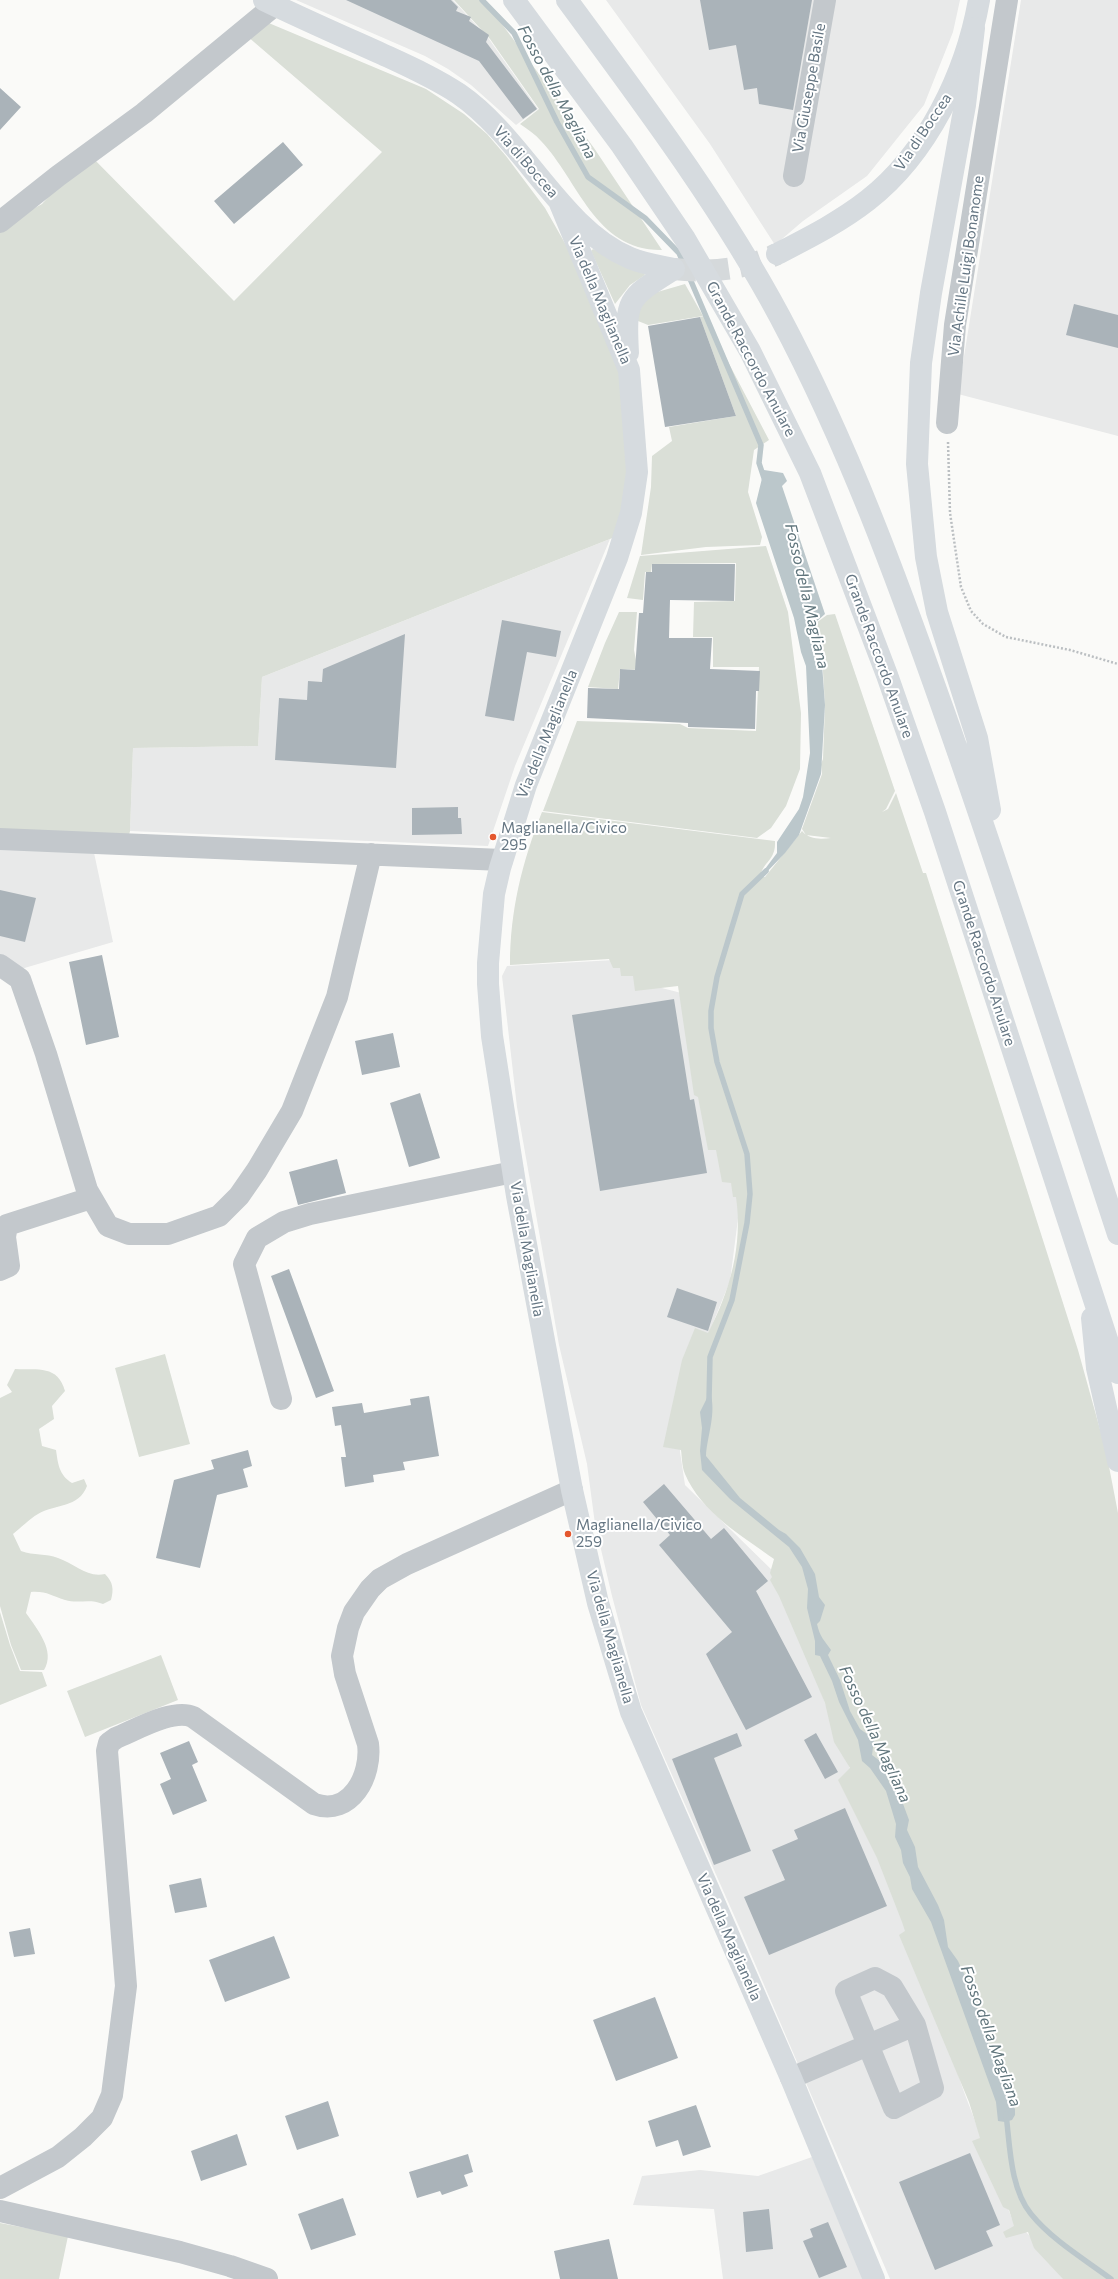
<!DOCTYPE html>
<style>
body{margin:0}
canvas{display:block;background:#fafaf8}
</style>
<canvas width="1118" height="2279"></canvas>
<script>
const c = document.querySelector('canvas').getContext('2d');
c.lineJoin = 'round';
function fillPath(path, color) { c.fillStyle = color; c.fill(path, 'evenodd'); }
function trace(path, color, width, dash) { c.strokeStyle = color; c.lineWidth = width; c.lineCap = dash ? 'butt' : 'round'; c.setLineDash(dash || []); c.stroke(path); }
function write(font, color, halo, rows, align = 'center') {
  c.font = font + ' Commissioner,sans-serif'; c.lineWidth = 4; c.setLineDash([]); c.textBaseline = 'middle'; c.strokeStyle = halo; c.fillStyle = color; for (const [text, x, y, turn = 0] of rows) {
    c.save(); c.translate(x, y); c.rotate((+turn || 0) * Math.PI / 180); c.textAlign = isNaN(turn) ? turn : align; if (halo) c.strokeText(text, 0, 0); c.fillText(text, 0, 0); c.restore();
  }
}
fillPath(new Path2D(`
 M296,0h157l36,39 49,70 -22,16 -45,-40 -23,-16 -23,-13z
 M606,0h354l-7,32 -29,73 -57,71 -64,45 -28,24 -65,-101z
 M1021,0h97v436l-160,-42z
 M610,539l-95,227 -27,80 -358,-15 3,-83 125,-2 4,-69z
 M0,844l93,4 20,94 -92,27 -21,-13z
 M632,959l26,28 31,8 34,171 17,37 -10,78 -28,69 -20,68 -2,34 5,33 91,89 113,297 75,221 48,127 17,16 35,44h-174l-149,-348 -100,-226 -29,-109 -17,-72 -8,-60 -28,-119 -42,-238 -15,-131 5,-10z
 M812,2157l52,122h-141l-9,-70 -81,-4 9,-29 58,-6 58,6z`), '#e8e9e9');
fillPath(new Path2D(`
 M454,0h30l110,148 68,102c-67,1 -83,-69 -121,-109 -6,-7 -14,-12 -21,-17l19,-15 -49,-70z
 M264,21l162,68 38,25 23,20 19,22 39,52 60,106 26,77 -6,142 -363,144 -4,69 -125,2 -3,83 -3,12 -127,-4v-612l42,-23 46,-51 146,148 148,-149 -135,-116z
 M593,249l51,24 1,2 -15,10 -15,19 -24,-53z
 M685,284l18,32 -55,9 -10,-4v-12l16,-16z
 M704,316l65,124 -15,10 -6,42 14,45 -2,8 -54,2 -65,8 10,-68 1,-31 20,-15 -3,-14 67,-11 -36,-99z
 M766,546l22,66 13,101 -1,56 -14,37 -15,22 -14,10 -214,-27 34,-90 103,3 8,4 68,3 3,-64h-46v-30h-20l1,-35 41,-1 1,-38 -84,1 -1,8h-6l-2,28 -16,-2 13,-42z
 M619,612h18l-3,38 4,20 -18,-1 -2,20 -30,-2 17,-44z
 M835,614l60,177 -9,18 -4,3 6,-3 8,-16 27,80h3l152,477 28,101 12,62v766h-55l-29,-31 -6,-16 -22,6 -3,-6 11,-6 -5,-16 -6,-3 -31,-66 8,-3 -11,-36 -70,-167 6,-4 -3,-9 -25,-64 -39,-78 12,-12 -16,-26 -9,-39 -46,-107 -9,-16 2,-3 -2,-4 4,-14c-32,-23 -73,-47 -89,-85 -3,-7 -3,-16 -4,-24l-18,-3 19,-87 13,-32 13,5c22,-42 35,-88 28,-136h-3l-2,-14 -9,-1 -6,-32h-8l-10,-53 -4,-2 -16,-109 -43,5 -2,-15h-12l-1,-8h-7l-4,-9 -99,6c0,-54 12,-103 32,-153l233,29c1,20 -12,20 -15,36h5l37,-46c7,9 19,8 29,7l-25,-3 -4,-6 20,-55 -1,-10 2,-5 2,-53 -4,-69 -6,-7 1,-7 11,-8z
 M165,1354l25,90 -51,13 -24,-89z
 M15,1369c23,1 43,-4 50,22l-13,15 2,13 -15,10 3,17 14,4c2,14 3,25 16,33l12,-4 3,7c-8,22 -32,18 -49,28 -9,5 -17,14 -25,20l8,17c13,5 25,2 37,7 17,6 29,20 47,16 8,8 9,15 6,26l-8,4c-14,-6 -24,0 -38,-4 -14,-4 -18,-9 -34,-8l-5,21c11,16 30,38 18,57h-23l-10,-25 -11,-39v-208l12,-6 -5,-7z
 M0,1612l10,33 10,26 22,1 5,14 -47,19z
 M161,1655l17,45 -93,37 -18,-46z
 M0,2223l68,13 -9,43h-59z`), '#dadfd7');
fillPath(new Path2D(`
 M764,470l19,3 4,8 -5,5 43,128 -10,9v8l5,6 5,68 -4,69 -22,61 -14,18 -23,24 3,-8 12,-16v-11l22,-33 4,-12 7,-44 -4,-87 -5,-14 -7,-34 -38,-115z
 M710,1392c7,21 -3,44 -4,64l34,42 39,32 7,4 14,14 15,26 4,23 6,8 -5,16 -3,3c3,13 7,16 14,26l-3,5 12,25 10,31 10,18 14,10 -2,16 12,9v6l6,14 9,9 10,27 -2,10 8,17 3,20 20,38 6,15 4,27 10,14 14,30 17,54 8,15 7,30 11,19v6l-3,5 -7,2 -7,-1 -2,-19 -65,-180 -19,-33 -2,-12 -7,-14 -2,-13 -6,-13 1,-13 -10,-33 -16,-23 -8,-7 -4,-21 -19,-38 -7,-21 -12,-25 -5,-1v-14l-8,-33 1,-19 -6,-22 -13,-20 -59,-48 -28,-29 -2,-19 2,-23 -2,-16z`), '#bbc7cb');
trace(new Path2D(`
 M482,0l32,33 43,89 31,55 57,41 34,35 82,192 -2,18 6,18
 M709,1400l1,-43 22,-57 15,-77 3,-29 -3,-40 -30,-92 -6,-34v-17l6,-34 25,-83 24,-23
 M1006,2114c4,32 4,74 25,100 21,26 53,45 80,65`), '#bbc7cb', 5.5);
fillPath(new Path2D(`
 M346,0h105l7,7 -2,4 15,6 -2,4 20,14 -3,7 51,67 -14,10 -44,-58z
 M700,0h112l-19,110 -34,-6 -2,-16 -13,2 -8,-45 -27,5z
 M0,88l21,19 -21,23z
 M283,142l20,23 -69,59 -20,-23z
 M1074,304l44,11v33l-52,-13z
 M700,317l36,99 -71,11 -17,-101z
 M652,564h83l-1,37 -64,-1 -1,38h43l-2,31 50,2 -1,20h-3l-1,38 -67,-2v-4l-101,-5 1,-30 31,1 1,-20 15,1 4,-57h4l3,-41h6z
 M502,620l59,11 -5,26 -29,-5 -13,69 -29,-5z
 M405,634l-9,134 -121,-8 4,-62 28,2 1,-19 14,1 1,-13z
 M458,807v11h3l1,16 -50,1v-27z
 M0,890l36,8 -11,44 -25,-6z
 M102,955l17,82 -33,8 -17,-83z
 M674,999l16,101 4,-1 13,74 -107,18 -28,-176z
 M393,1033l7,34 -38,8 -7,-34z
 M420,1093l20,65 -31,9 -19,-64z
 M337,1159l9,34 -48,12 -9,-33z
 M289,1269l45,122 -18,7 -45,-122z
 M677,1288l40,14 -9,29 -41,-14z
 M429,1396l10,60 -36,6 2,8 -32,5 1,7 -29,5 -4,-30h5l-5,-32 -6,1 -3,-19 30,-4 2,10 47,-8 -1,-6z
 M248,1450l4,16 -9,3 5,18 -31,8 -17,73 -44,-10 18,-78 40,-11 -3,-9z
 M664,1484l47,55 13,-11 44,53 -12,10 56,106 -66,33 -40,-76 26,-22 -73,-87 11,-10 -27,-33z
 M737,1733l5,13 -28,12 37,93 -37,14 -42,-106z
 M816,1733l22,39 -13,7 -21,-39z
 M189,1741l9,21 -6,3 15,36 -34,14 -13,-31 11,-5 -11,-26z
 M845,1808l42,98 -118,49 -25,-58 41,-17 -13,-30 26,-11 -4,-9z
 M201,1878l6,29 -32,6 -6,-28z
 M30,1928l5,26 -21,3 -5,-25z
 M274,1936l16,42 -65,24 -16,-42z
 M655,1997l23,61 -62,23 -23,-61z
 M328,2101l11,35 -42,14 -12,-34z
 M696,2105l15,42 -28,9 -5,-16 -22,7 -8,-26z
 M237,2134l10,31 -46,16 -10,-30z
 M970,2153l30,72 -14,6 7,15 -58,24 -36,-88z
 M468,2154l5,18 -9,3 4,11 -26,9 -2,-4 -23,7 -8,-26z
 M343,2198l13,37 -45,15 -13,-36z
 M769,2209l4,40 -27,3 -3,-40z
 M828,2222l19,45 -28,11 -16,-37 10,-4 -3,-8z
 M609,2239l9,40h-58l-6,-28z`), '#aab3b9');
trace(new Path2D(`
 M674,269c36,4 70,1 103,-15`), '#d5d9db', 22, [22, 11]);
trace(new Path2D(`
 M948,442l2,71 11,74 10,24 12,13 23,13 64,13 48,14`), '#bbbfc2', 2.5, [2, 2]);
trace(new Path2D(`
 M794,176l31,-176
 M0,222l58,-46 86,-63 131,-108
 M947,423l8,-98 52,-325
 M0,839l502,21
 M0,965l20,14 26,75 41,136 21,36 21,8h39l51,-18 20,-20 18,-26 35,-59 45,-114 34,-143
 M0,1270l9,-4 -4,-29 2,-12 84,-27
 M281,1399l-37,-135 13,-26 27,-16 26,-8 203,-42
 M791,2078l124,-53 -23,-38 -17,-9 -29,13 48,117 39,-20 -18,-63
 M0,2188l58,-31 25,-20 19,-19 10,-23 14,-109 -19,-235 2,-8 7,-5c20,-8 57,-30 77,-21l121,87c37,13 58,-29 54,-60l-23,-70 -3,-18 6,-28 6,-16 16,-23 10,-10 27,-15 165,-74
 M0,2211l180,41 50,14 37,13`), '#c3c8cc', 22);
trace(new Path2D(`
 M264,0c39,19 78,36 118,54 26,12 53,24 77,40 64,44 102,135 171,164 14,6 29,8 44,11
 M559,201l70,169 8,102 -6,41 -14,45 -91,227 -26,83 -6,26 -6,69v21l4,52 25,160 55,294 26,113 33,109 160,366 83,201
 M777,254c31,-16 63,-32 91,-54 60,-47 98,-127 111,-200
 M628,353c-3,-55 0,-55 46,-84`), '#d6dbdf', 22);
trace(new Path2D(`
 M514,0l108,146 63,93 65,112 60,122 77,202 48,137 183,561
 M567,0c75,102 153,205 213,317 68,128 117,262 165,398 61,172 116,346 173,519
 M974,28l-9,77 -34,188 -10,70 -4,101 9,93 11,55 40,126 13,72
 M1092,1318l5,50 21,93`), '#d6dbdf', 22);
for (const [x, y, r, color] of [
 [493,837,4,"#e4572e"],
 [568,1534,4,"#e4572e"]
]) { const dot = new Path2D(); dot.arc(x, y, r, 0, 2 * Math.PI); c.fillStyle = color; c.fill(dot); trace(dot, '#fff', 1.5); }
write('15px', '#657683', '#fff', [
 ["Via Giuseppe Basile",809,88,-80],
 ["Via di Boccea",923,132,-56],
 ["Via di Boccea",526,162,49],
 ["Via Achille Luigi Bonanome",966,266,-82],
 ["Via della Maglianella",600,300,67],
 ["Grande Raccordo Anulare",751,359,62],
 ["Grande Raccordo Anulare",879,656,70],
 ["Via della Maglianella",547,734,-68],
 ["Grande Raccordo Anulare",984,963,72],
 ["Via della Maglianella",527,1249,80],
 ["Via della Maglianella",610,1637,74],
 ["Via della Maglianella",729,1937,66]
]);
write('15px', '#657683', '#fff', [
 ["Maglianella/Civico",501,828],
 ["295",501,845],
 ["Maglianella/Civico",576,1525],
 ["259",576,1542]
], 'left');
write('italic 16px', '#60757c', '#fff', [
 ["Fosso della Magliana",557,92,62],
 ["Fosso della Magliana",807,596,77],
 ["Fosso della Magliana",875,1734,65],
 ["Fosso della Magliana",991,2036,70]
]);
</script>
